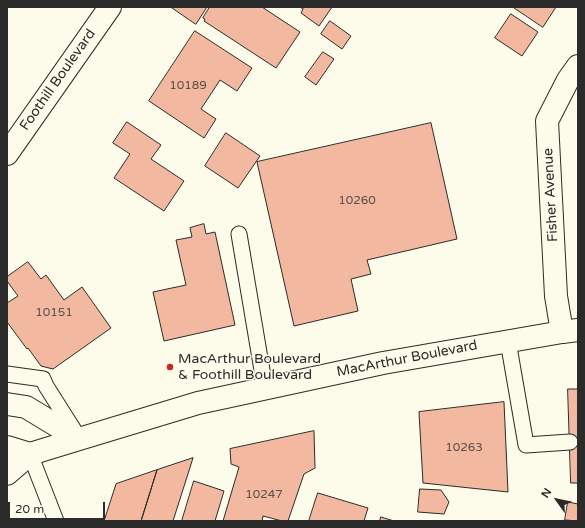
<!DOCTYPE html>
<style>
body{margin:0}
#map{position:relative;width:585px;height:528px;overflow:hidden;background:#fdfbea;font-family:"Varela Round",sans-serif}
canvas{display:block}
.frame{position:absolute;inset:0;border:8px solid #2b2b2b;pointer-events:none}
.north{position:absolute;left:537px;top:480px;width:40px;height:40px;-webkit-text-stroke:3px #fdfbea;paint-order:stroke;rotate:303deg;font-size:11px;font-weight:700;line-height:16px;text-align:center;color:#2b2b2b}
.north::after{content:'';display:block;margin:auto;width:14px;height:18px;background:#2b2b2b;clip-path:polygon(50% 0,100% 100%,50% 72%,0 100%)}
.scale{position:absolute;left:8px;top:502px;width:97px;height:18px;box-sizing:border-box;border:2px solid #2b2b2b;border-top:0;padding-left:5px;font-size:12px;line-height:14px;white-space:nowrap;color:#2b2b2b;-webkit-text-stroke:3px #fdfbea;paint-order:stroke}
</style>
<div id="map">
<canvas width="585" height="528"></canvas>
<div class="frame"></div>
<div class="north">N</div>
<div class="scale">20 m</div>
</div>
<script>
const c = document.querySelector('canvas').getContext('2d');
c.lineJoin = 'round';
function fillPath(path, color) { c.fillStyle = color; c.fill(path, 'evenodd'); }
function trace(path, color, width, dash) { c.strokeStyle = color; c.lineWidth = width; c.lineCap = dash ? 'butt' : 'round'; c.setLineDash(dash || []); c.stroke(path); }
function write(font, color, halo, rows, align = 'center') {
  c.font = font + ' "Varela Round",sans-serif'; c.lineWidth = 3; c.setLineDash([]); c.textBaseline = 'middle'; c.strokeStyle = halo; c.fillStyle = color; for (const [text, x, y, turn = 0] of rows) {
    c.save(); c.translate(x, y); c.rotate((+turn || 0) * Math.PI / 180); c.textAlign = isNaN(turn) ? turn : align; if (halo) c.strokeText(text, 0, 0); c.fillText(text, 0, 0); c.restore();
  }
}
const building = new Path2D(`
 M171,7h36l-11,17z
 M210,7h52l38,25 -24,36 -72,-47 1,-2 -2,-1z
 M300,7h32l-13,19 -18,-13 2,-4z
 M513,7h43l-13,20z
 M511,14l27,18 -16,24 -27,-18z
 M330,21l21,15 -9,13 -21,-15z
 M195,31l57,37 -15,23 -17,-11 -19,29 15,10 -12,19 -55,-37z
 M323,52l11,7 -18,26 -11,-8z
 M127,122l34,23 -10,14 33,22 -20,30 -50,-33 16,-24 -17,-11z
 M431,123l26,116 -90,21 4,14 -20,5 7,32 -64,15 -37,-164z
 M226,133l34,23 -22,32 -33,-22z
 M204,224l2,10 9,-2 20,93 -71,16 -11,-49 33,-7 -10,-45 16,-3 -2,-9z
 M28,262l13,17 5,-4 18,25 18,-13 29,41 -58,41 -12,-3 -13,-18 -1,1 -20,-27v-19l11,-7 -11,-15v-4z
 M568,389h10v94h-7z
 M504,402l4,90 -85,-9 -4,-71z
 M314,431l1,37 -11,6 -16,47h-6l-19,-5 -1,5h-39l16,-54 -8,-3 -1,-15z
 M193,458l-20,63h-32l16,-51z
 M157,470l-16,51h-37l12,-37z
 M194,481l30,10 -9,30h-33z
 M420,489l21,1 8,12 -5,12 -26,-2z
 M318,493l50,15 -4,13h-55z
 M568,502l10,2v17l-13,-1z
 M381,517l13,4h-14z`);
fillPath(building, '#f2b8a0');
trace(building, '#2b2b2b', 1);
const service = new Path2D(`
 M239,234l26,154
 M508,341l18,104 44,-3
 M7,374l36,5 3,7 31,49
 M30,454l26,67`);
const minor = new Path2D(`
 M562,332l-6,-36 -9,-175 21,-41 10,-14`);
const tertiary = new Path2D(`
 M7,154l103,-147`);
const secondary = new Path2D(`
 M7,404l19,3 53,32
 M7,447l23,7
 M7,474l23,-20 49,-15 119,-36 185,-40 179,-31 16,-2`);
trace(service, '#2b2b2b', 17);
trace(minor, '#2b2b2b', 24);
trace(tertiary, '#2b2b2b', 24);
trace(secondary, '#2b2b2b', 24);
trace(service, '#fdfbea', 15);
trace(minor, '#fdfbea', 22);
trace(tertiary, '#fdfbea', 22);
trace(secondary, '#fdfbea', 22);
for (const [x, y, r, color] of [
 [170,367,4,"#c62828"]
]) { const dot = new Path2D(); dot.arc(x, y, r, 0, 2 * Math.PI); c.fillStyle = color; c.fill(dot); trace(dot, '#fdfbea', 1.5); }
write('12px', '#5d4e48', null, [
 ["10189",188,86],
 ["10260",357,201],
 ["10151",54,313],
 ["10263",464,448],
 ["10247",264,495]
]);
write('14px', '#2b2b2b', '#fdfbea', [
 ["Foothill Boulevard",58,80,-55],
 ["Fisher Avenue",551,195,-93],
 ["MacArthur Boulevard",407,359,-11]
]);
write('14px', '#2b2b2b', '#fdfbea', [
 ["MacArthur Boulevard",178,359],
 ["& Foothill Boulevard",178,375]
], 'left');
</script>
